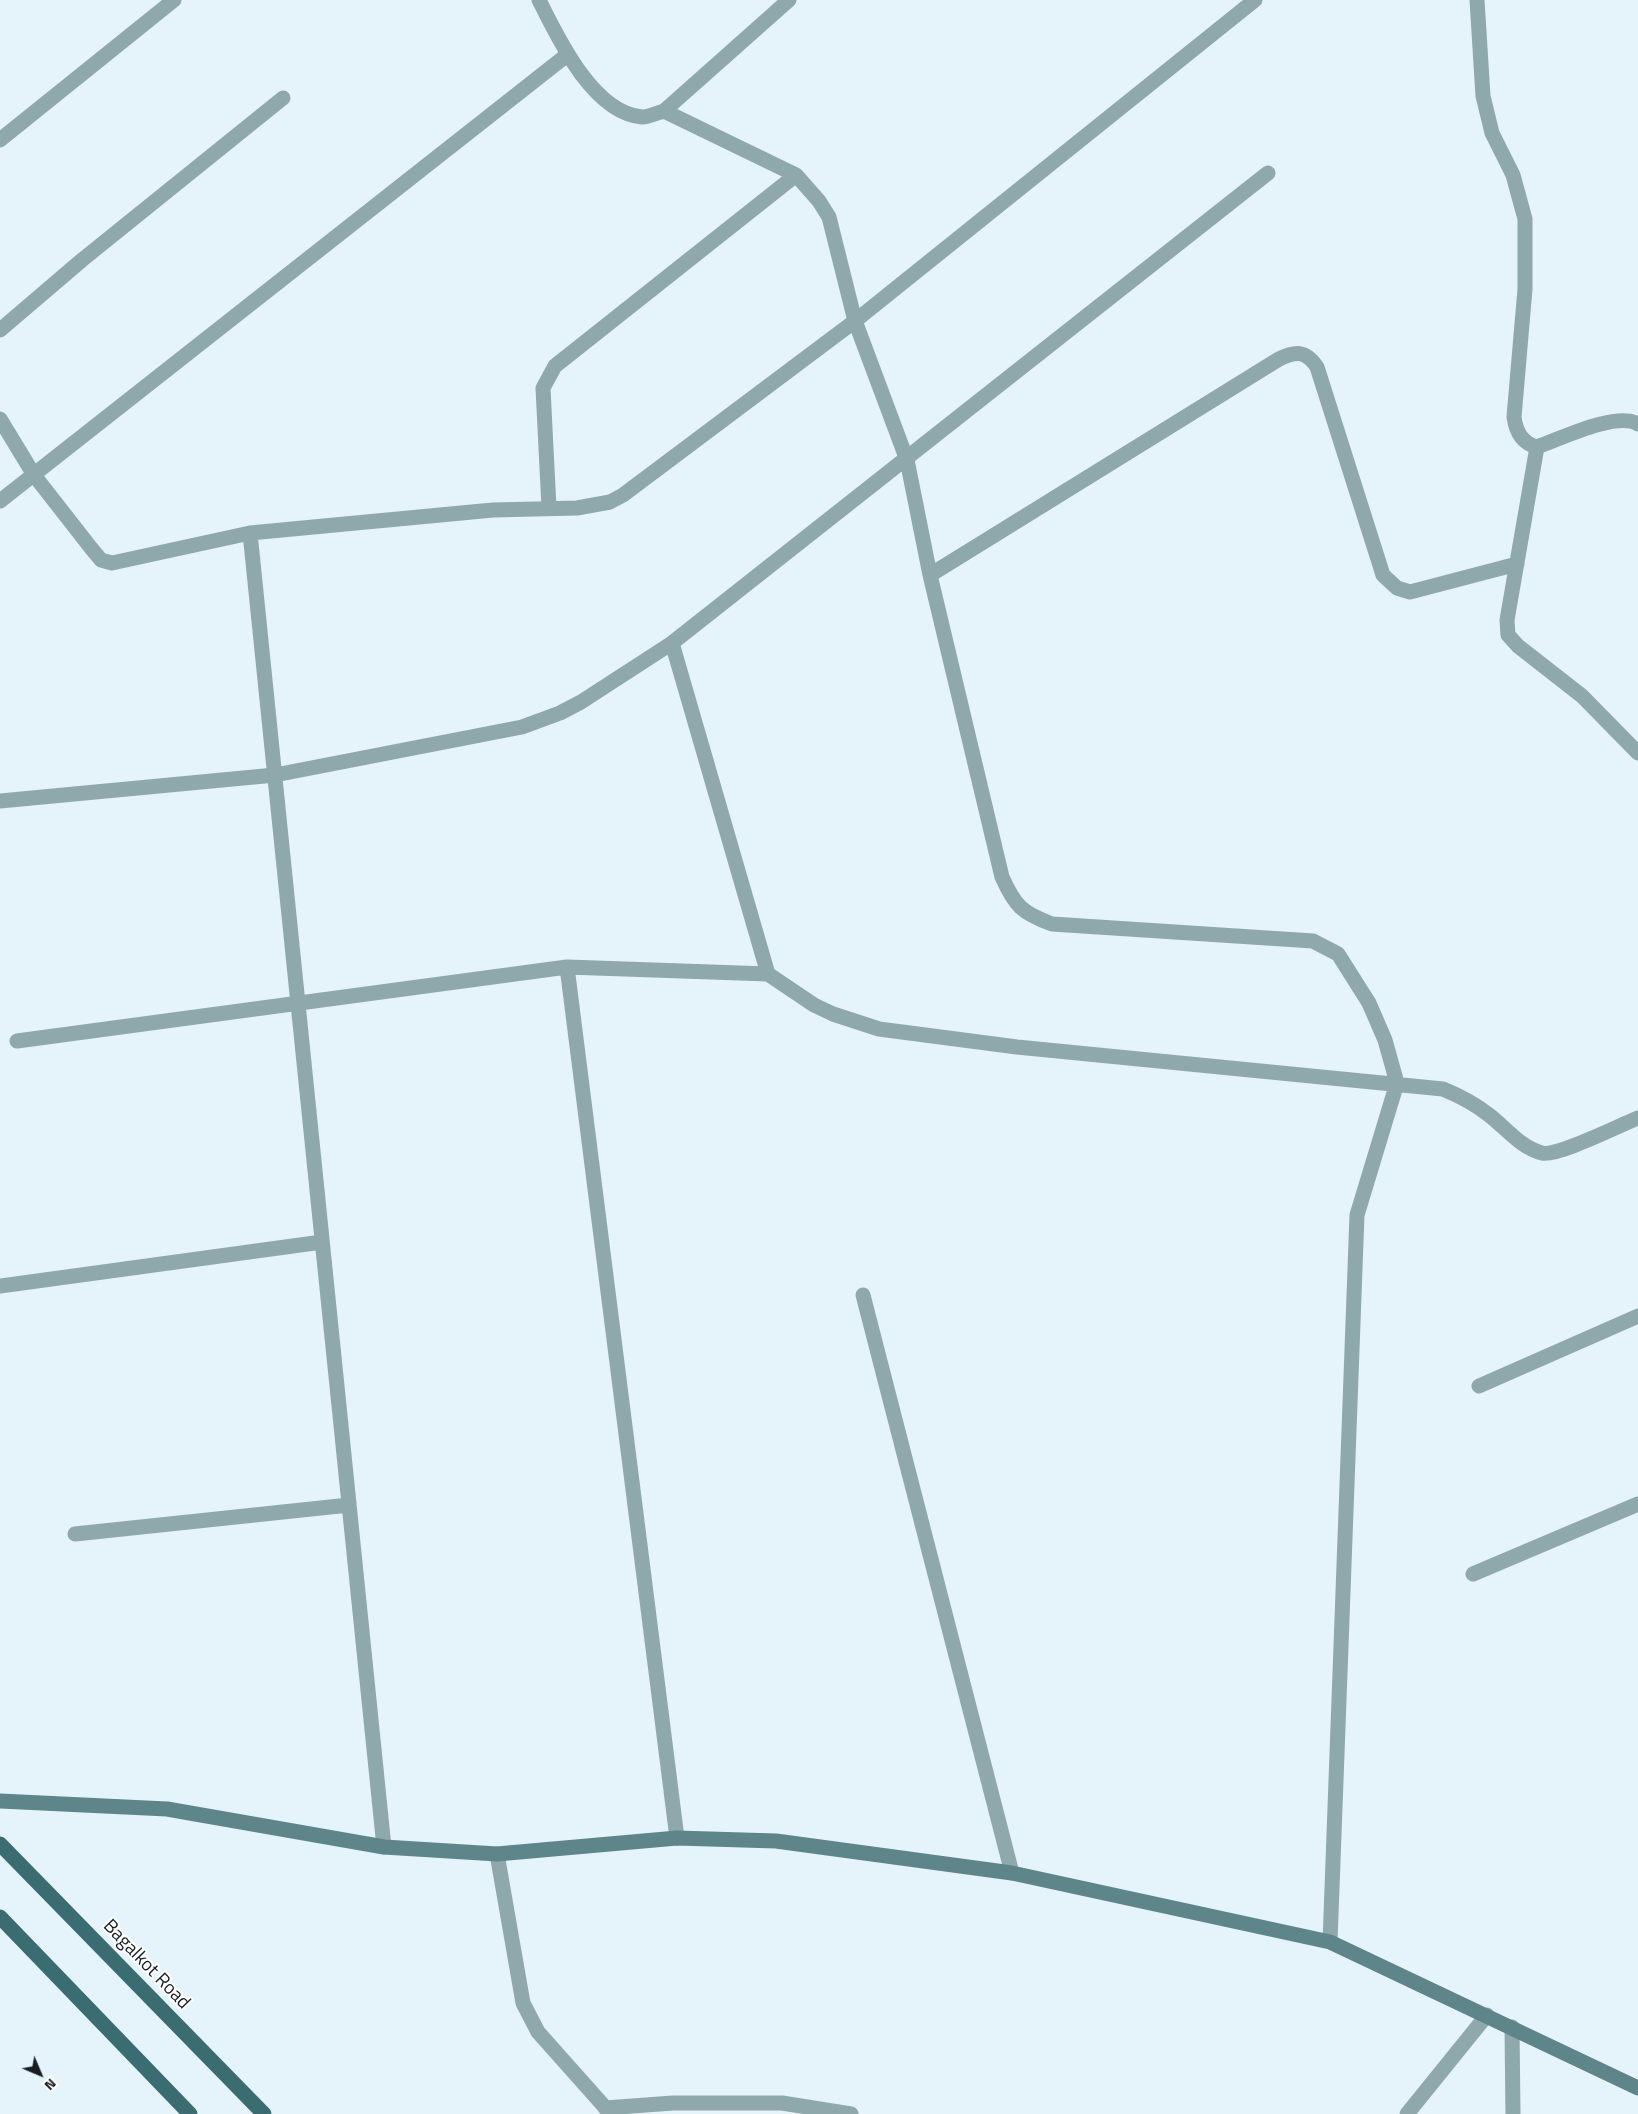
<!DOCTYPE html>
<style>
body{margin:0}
#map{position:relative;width:1638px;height:2114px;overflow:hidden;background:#e5f3fb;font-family:"Titillium Web",sans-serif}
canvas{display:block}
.north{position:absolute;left:15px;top:2049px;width:50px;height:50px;-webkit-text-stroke:4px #fff;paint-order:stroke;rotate:135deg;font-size:14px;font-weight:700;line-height:20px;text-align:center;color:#181d20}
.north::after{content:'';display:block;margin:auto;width:18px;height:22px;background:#181d20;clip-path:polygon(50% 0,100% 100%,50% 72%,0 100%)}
</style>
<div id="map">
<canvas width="1638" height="2114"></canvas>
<div class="north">N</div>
</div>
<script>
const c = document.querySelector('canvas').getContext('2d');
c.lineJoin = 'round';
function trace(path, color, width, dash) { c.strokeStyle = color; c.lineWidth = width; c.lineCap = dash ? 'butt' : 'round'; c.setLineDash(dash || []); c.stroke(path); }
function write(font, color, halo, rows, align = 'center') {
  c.font = font + ' "Titillium Web",sans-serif'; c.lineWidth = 4; c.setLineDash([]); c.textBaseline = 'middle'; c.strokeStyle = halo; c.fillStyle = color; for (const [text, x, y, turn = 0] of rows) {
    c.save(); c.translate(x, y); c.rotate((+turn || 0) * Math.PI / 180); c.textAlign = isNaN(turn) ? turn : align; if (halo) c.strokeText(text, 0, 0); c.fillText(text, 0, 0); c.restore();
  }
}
trace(new Path2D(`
 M863,1295l149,578`), '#8fa8ab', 15);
trace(new Path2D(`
 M539,0c19,38 54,113 103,117 6,0 15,-4 22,-6l125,-111
 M1477,0l6,96 9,37 21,42 12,44v70l-11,128c2,15 8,26 23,30 23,-8 80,-36 101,-23
 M664,111l132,64 23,26 10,16 26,104 52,139 23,115 72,302c13,29 20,36 50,47l261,17 25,13 31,49 16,37 12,43 -40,132 -27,727
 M0,140l174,-140
 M0,330l82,-70 201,-162
 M0,419l34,56 57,73 10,12 11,3 138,-30 243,-23 84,-2 33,-6 13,-7 232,-174 400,-321
 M1537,447l-30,173 1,15 10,11 64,50 56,57
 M0,501l567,-446
 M549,508l-6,-120 12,-22 241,-191
 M250,533l134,1314
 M930,575l349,-216c16,-8 27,-9 38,8l66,208 14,13 13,4 107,-28
 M672,643l96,331
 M0,801l275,-26 247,-48 38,-14 21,-11 91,-59 596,-470
 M567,967l201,7 46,31 19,9 46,15 138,18 426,42c17,7 32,15 46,26 17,13 32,33 53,38 15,4 78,-28 96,-35
 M17,1041l550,-74 110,871
 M0,1286l322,-44
 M1479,1386l159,-70
 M75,1534l274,-29
 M1473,1574l165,-70
 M497,1854l26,149 15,29 73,82
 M1512,2027l1,87
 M605,2108l68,-5h109l69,11
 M1407,2114l80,-99`), '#8fa8ab', 15);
trace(new Path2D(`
 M0,1801l167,8 217,38 113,7 180,-16 99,3 236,32 318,69 308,146`), '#5e858a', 15);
trace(new Path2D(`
 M0,1844l264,270
 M0,1917l190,197`), '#3a6c72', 15);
write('19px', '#181d20', '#fff', [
 ["Bagalkot Road",146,1965,46]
]);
</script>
